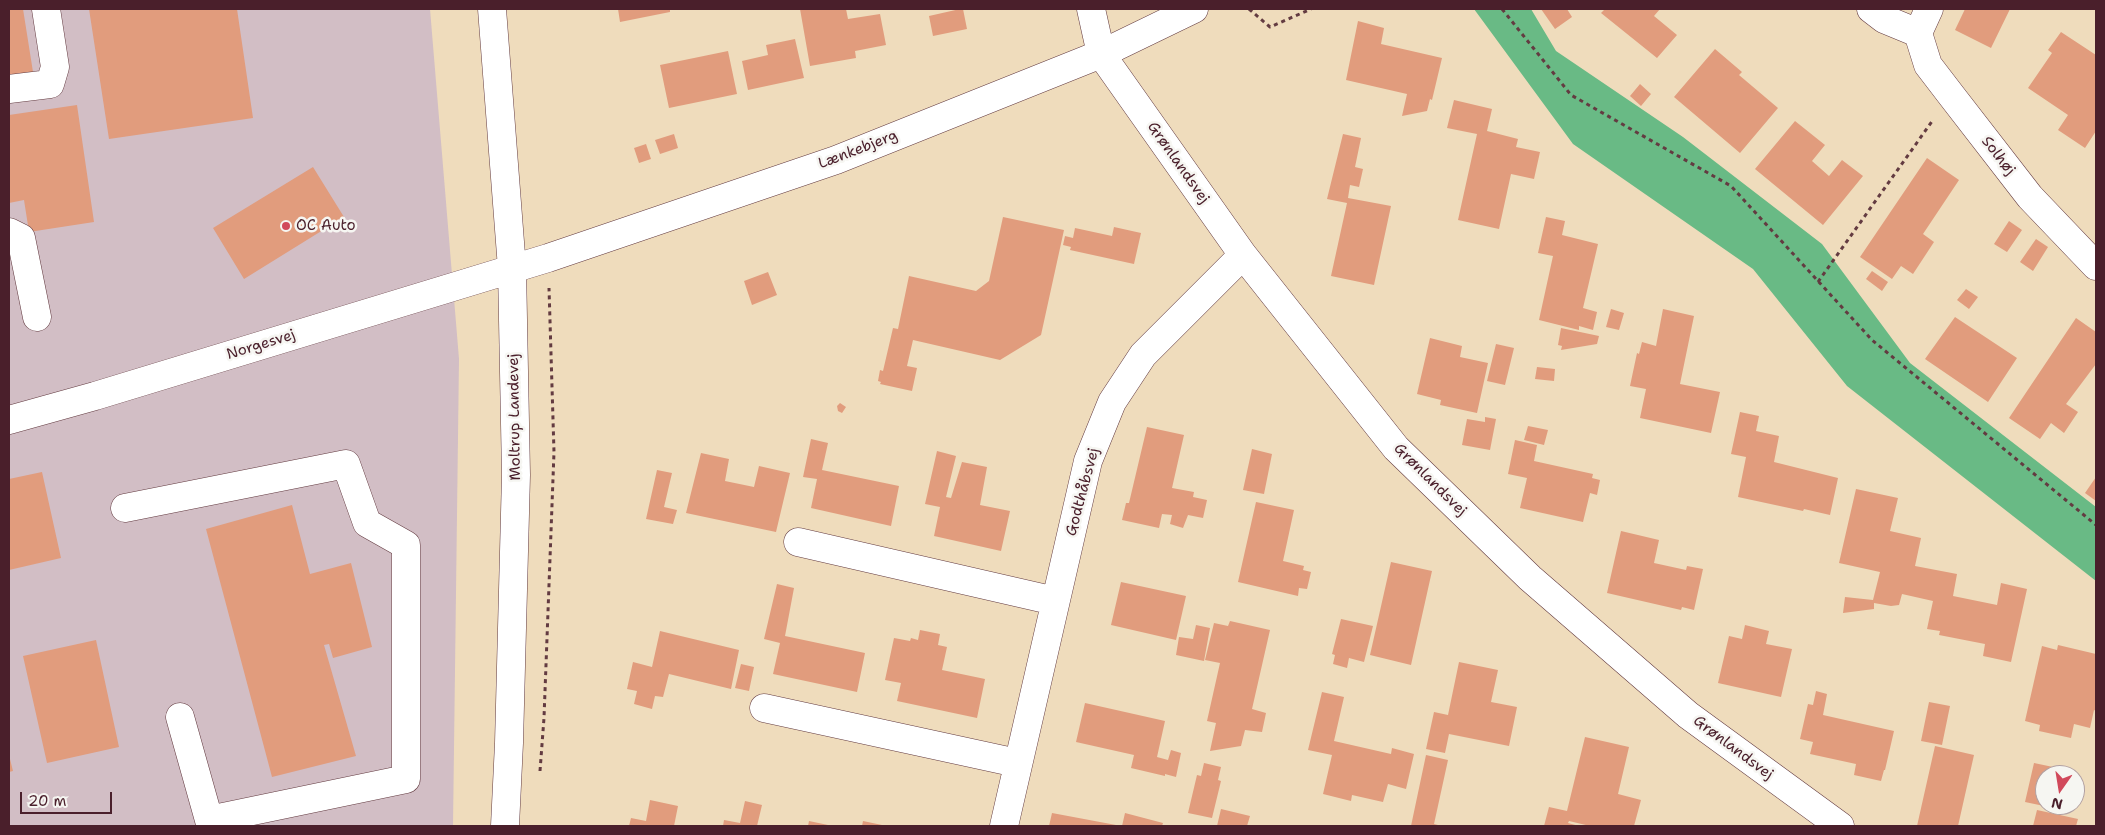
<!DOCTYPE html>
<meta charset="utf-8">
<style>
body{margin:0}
#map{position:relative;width:2105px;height:835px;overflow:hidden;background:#efdcbc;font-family:"Shantell Sans",sans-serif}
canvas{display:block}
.frame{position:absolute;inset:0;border:10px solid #4a1f2b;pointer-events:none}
.north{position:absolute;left:2035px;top:765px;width:50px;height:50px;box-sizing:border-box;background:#f6f6f2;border:1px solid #b1a0a2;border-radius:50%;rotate:193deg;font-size:14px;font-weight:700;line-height:20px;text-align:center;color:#4a1f2b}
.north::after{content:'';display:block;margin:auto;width:18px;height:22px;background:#d1495b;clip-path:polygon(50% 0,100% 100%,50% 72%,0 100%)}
.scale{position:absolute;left:20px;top:792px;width:92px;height:22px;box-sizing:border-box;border:2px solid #4a1f2b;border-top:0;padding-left:6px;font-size:15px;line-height:18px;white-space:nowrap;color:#4a1f2b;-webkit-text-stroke:4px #f6f6f2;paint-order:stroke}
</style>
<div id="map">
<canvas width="2105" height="835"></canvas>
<div class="frame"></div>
<div class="north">N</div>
<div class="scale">20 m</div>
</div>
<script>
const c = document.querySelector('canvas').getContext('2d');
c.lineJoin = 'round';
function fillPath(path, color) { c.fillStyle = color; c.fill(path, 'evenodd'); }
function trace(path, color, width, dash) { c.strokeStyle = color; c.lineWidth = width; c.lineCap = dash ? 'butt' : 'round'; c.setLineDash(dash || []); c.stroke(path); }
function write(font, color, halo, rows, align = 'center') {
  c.font = font + ' "Shantell Sans",sans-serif'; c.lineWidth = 5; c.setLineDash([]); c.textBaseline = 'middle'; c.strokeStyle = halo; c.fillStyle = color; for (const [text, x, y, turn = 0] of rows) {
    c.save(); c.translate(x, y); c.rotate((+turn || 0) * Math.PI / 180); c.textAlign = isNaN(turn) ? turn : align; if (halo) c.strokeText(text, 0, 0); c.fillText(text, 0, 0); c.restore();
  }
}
fillPath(new Path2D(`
 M9,9h421l29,350 -6,467h-444z`), '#d2bec5');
fillPath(new Path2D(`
 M1474,9h57l25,42 127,86 139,107 88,119 186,144v74l-249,-195 -94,-117 -180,-125z`), '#69ba85');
fillPath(new Path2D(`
 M9,9h14l10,63 -24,4z
 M89,9h148l16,109 -144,21z
 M618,9h52v3l-50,10z
 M800,9h46l2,10 32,-5 6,31 -31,6 1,7 -46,8z
 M960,9h3l4,20 -34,7 -4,-20z
 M1541,9h26l5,8 -17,12z
 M1605,9h55l-6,7 23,19 -20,23 -56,-45z
 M1965,9h45l-19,39 -36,-18z
 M1358,21l26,7 -3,16 61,14 -10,42 -2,-1 -3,12 -25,5 5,-22 -61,-14z
 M2061,32l35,23v76l-11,17 -27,-18 10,-15 -40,-27 24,-35 -4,-3z
 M795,39l9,39 -56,12 -6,-29 26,-6 -2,-10z
 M1715,49l27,23 -3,3 39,33 -38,45 -66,-56z
 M728,51l9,43 -68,14 -9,-43z
 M1640,84l11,10 -10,12 -11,-10z
 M1454,100l38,9 -5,22 31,8 -2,8 24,5 -6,27 -23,-5 -12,55 -41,-9 19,-86 -30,-6z
 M77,105l17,117 -65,10 -5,-32 -15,3v-88z
 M1795,121l30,24 -13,16 17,15 13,-16 21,16 -40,49 -68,-56z
 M674,134l4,14 -18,6 -5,-14z
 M1343,134l18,4 -6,29 8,2 -4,18 -9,-2 -2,13 43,8 -17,79 -43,-9 16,-73 -20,-4z
 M646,144l5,15 -12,4 -5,-15z
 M1927,158l32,22 -36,54 11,8 -21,32 -12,-8 -9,13 -32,-22z
 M313,167l31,50 -100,62 -31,-51z
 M1003,217l61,13 -23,105 -41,25 -87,-20 -6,26 10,2 -5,23 -32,-7 1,-2 -3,-1 2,-11 3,1 10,-43 5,1 11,-53 67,15 13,-10z
 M1546,217l19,4 -3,14 36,9 -15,64 14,4 -4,18 -14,-4v4l-40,-10 14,-64 -15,-3z
 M2009,221l13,9 -15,22 -13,-8z
 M1114,227l27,6 -7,31 -64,-14 1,-3 -8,-2 2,-9 8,2 2,-10 37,8z
 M2036,239l12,8 -15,24 -13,-9z
 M1872,271l16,11 -6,9 -16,-12z
 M768,272l9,23 -25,10 -8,-24z
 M1966,289l12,8 -9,12 -12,-9z
 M1611,309l13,4 -5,17 -13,-3z
 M1663,309l31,7 -14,68 40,8 -9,41 -71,-15 6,-29 -16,-3 7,-33 2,1 3,-12 14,4z
 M1955,317l62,41 -29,44 -63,-43z
 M2076,318l20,14v32l-30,40 12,8 -14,21 -13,-10 -11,16 -31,-21z
 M1561,328l38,8 -2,8 -36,6 1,-4 -4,-1z
 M1430,338l32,8 -2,11 28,6 -11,50 -37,-8 1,-5 -24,-6z
 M1496,344l18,4 -9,37 -18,-4z
 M1537,367l18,2 -1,12 -19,-2z
 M840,403l6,4 -4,6 -4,-2 -1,-5z
 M1740,412l19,4 -3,15 23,5 -5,26 64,16 -8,37 -26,-6 -1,2 -65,-14 8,-40 -15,-3z
 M1485,417l11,2 -6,31 -28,-5 5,-26 18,3z
 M1528,426l20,4 -4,15 -20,-5z
 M1147,427l37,8 -12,53 22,4 -1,5 14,3 -4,18 -15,-3 -5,13 -13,-4 2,-9 -10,-1 -3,14 -37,-8 4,-17h3z
 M811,439l17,4 -6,27 77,16 -8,40 -80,-18 6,-29 -14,-2z
 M1515,440l22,5 -3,16 59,13 -1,4 8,2 -3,15 -7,-2 -7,29 -63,-14 7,-30 -19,-4z
 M1252,449l20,5 -8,40 -21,-4z
 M937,451l19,5 -10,41 5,1 11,-36 25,5 -7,38 30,6 -9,40 -67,-15 6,-29 -15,-3z
 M701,453l28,6 -4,22 29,6 5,-21 31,7 -14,59 -90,-19z
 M657,470l15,3 -8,34 13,3 -4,14 -27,-5z
 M42,472l19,86 -52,12v-91z
 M2096,477v24l-11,-8z
 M1856,489l42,9 -8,33 31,7 -6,28 42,8 -4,22 44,9 4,-22 26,6 -16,73 -28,-6 2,-12 -46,-9 1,-4 -13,-2 6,-28 -31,-7 -3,11 -8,1 -17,-3v6l-31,4 2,-16 28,3 7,-28 -41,-9z
 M1256,502l38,8 -11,51 21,5 -1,4 8,2 -4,17 -8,-1 -1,8 -60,-14z
 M292,505l18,69 41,-11 21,84 -39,11 -4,-14 -5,1 32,111 -84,21 -66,-248z
 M1621,531l38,9 -5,23 32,7 1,-4 16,3 -9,41 -12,-3 -1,3 -74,-17z
 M1391,562l41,9 -21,94 -41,-10z
 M1121,582l65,14 -10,44 -65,-15z
 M777,584l17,4 -9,48 80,17 -8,39 -84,-18 7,-31 -16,-4z
 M1341,619l32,7 -9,36 -15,-4 -2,10 -14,-4 2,-9 -3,-1z
 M1230,621l40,9 -18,79 14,4 -4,19 -17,-2 -4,16 -31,5 6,-28 -9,-2 13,-58 -15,-3 9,-37 14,3z
 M1196,625l14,3 -6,33 -28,-6 3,-18 14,2z
 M1745,625l24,6 -3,13 26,5 -11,48 -63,-14 11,-47 13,3z
 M920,630l20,4 -2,11 9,2 -5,23 43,9 -8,39 -80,-17 4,-18 -16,-3 9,-42 16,3 1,-3 7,2z
 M660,631l79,19 -8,39 -62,-15 -6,23 -8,-1 -3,13 -18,-5 3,-13 -10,-2 6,-27 19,5z
 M96,640l23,107 -72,16 -24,-107z
 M2058,645l38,9v57l-2,-1 -4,18 -16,-4 -3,14 -32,-7 1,-6 -15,-4 17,-75 15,4z
 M1459,662l39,8 -7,32 26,5 -8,39 -60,-12 -4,19 -19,-4 8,-37 14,3z
 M741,664l13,3 -5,24 -14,-3z
 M1816,691l11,3 -4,21 71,16 -9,39h-1l-3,11 -27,-6 2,-11 -46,-10 3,-12 -13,-3 8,-35 5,1z
 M1322,692l22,5 -10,44 57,13 1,-6 22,6 -8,35 -18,-5 -5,18 -31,-7 -1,6 -28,-7 9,-39 -24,-5z
 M1929,702l21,4 -8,39 -21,-4z
 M1085,703l80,18 -8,36 11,3 3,-10 10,3 -5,24 -11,-3v2l-34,-8 3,-13 -58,-13z
 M1585,737l44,10 -11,47 23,6 -7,26h-44l-21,-5 -1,2 11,3h-35l5,-19 18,4z
 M1935,746l39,9 -16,71h-41z
 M9,755l4,16 -4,1z
 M1426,755l22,5 -14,64 8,2h-31z
 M1204,763l17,4 -3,13 3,1 -9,37 -24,-5 9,-38 4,1z
 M2034,763l19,4 -2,8h-6l-1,31 -19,-4z
 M650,800l28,6 -4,20h-45l2,-8 15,3z
 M745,801l17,4 -5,21h-34l1,-6 16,3z
 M1221,809l29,7 -3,10h-30z
 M2037,810l41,9 -2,7h-43z
 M1052,813l64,12 -1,1h-66z
 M1125,813l38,10 -1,3h-40z
 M809,821l19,4v1h-20z
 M863,821l19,4v1h-20z`), '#e19c7d');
const minor = new Path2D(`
 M492,9l20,259 4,207 -7,268 -4,83
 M1091,9l10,45 142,201 153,193 134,130 158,137 152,111
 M1871,9l13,10 34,14
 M1929,9l-11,24 10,32 23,30 79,102 66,69
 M9,89l41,-5 5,-17 -9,-58
 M9,232l12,6 16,79
 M9,420l86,-24 453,-138 288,-98 265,-106 93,-45
 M125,508l221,-44 21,59 39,22v234l-197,41 -29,-103
 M798,542l257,59
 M764,708l253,55
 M1004,826l84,-365 24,-59 31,-47 100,-100`);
trace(minor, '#633b41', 29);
trace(new Path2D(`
 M1249,9l21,18 41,-18
 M1502,9l69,86 160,91 141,154 224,185
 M1818,282l115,-162
 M540,771l4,-53 10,-266 -5,-164`), '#633b41', 3, [4, 4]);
trace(minor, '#fff', 28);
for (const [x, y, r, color] of [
 [286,226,5,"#d1495b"]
]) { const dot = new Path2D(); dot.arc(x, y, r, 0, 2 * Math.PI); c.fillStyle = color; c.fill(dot); trace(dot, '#f6f6f2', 2); }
write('15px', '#4a1f2b', '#f6f6f2', [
 ["Lænkebjerg",858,150,-21],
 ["Solhøj",1998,156,52],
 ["Grønlandsvej",1178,163,55],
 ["Norgesvej",261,345,-17],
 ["Moltrup Landevej",515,417,-91],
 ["Grønlandsvej",1430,480,45],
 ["Godthåbsvej",1083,492,-75],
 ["Grønlandsvej",1733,748,37]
]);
write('15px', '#4a1f2b', '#f6f6f2', [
 ["OC Auto",296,226]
], 'left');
</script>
